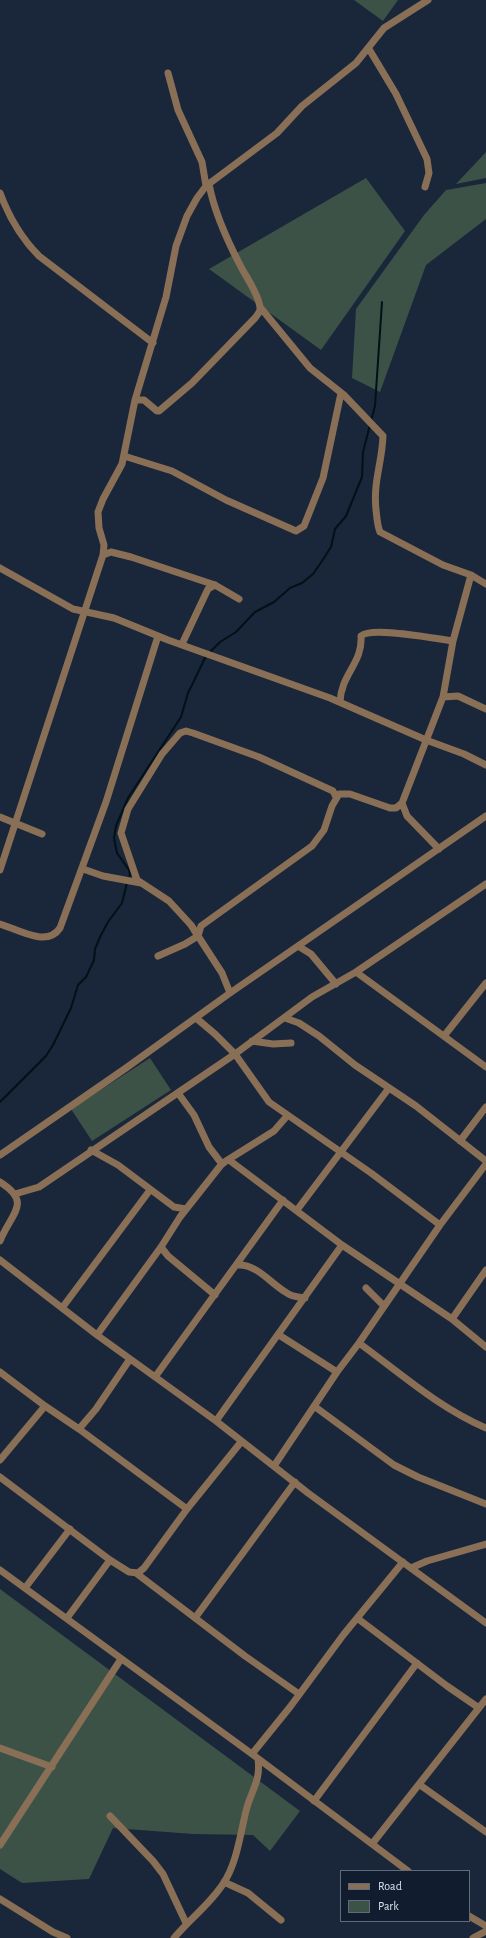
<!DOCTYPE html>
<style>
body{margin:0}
#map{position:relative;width:486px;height:1938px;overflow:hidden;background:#1a2639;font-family:"Alegreya Sans",sans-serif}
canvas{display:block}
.legend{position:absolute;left:340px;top:1870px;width:130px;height:52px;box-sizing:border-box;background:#111d2f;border:1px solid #616b7b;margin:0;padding:5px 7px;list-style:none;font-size:12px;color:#d9e1ee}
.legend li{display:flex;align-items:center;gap:8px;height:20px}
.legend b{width:20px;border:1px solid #616b7b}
</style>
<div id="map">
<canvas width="486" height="1938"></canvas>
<ul class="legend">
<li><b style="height:5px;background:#896f55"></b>Road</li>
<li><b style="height:11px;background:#3c5246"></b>Park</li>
</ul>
</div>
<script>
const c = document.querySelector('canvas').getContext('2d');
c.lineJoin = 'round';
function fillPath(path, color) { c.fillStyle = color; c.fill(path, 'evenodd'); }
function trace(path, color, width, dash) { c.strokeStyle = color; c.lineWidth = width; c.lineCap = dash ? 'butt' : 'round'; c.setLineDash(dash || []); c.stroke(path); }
fillPath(new Path2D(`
 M354,0h44l-15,21z
 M486,152v26l-30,6z
 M366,178l39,53 -84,119 -112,-81z
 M486,183v36l-60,46 -46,127 -28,-14 4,-69 68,-94 22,-25z
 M150,1058l21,32 -79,51 -21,-32z
 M0,1589l300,222 -30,40 -17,-16 -60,-1 -80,-6 -24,51 -67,4 -22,-14z`), '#3c5246');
trace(new Path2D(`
 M371,421l4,-15 7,-104
 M211,651l9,-9 16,-10 19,-20 19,-10 16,-14 12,-5 11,-9 9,-13 9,-14 4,-18 11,-13 16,-39 1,-25 7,-27
 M129,879l1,-4 -1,-5 -12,-17 -3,-15 2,-12 12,-28 53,-81 7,-24 18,-37
 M0,1102l46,-46 7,-11 18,-37 7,-23 8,-8 8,-17 1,-11 5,-12 8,-15 14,-19 5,-20`), '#001217', 2);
trace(new Path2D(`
 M369,49l27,45 31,65 2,14 -4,14
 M168,73l10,37 24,52 4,24
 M0,193c9,24 21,45 39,63l114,87
 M260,307l50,61 34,27 39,41c-1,28 -10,45 -7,74 1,7 1,15 4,22l63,33 28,10 15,9
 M135,400h9l13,11h2l33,-28 63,-65c3,-4 6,-7 5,-11 -2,-14 -14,-30 -20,-42 -13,-25 -26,-54 -31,-81
 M124,456l48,15 54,29 70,31 8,-5 19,-48 18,-85
 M103,555l8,-3 20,5 84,28 24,14
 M0,568l73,41 41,9 54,22 162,58 96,42 38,14 22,11
 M182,644l26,-55 7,-4
 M443,697l15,-1 28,13
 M340,702c1,-28 23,-39 21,-66 10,-10 76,3 92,5
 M402,803l5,13 32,33
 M0,817l42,17
 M83,869l20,7 38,7
 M0,870l103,-315 1,-10 -5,-17 -1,-16 5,-13 19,-35 13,-64 31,-103 10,-51 11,-30 10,-18 9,-12 71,-53 25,-27 54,-43 28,-35 44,-28
 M0,924c17,5 47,24 60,4l46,-126 52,-166
 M298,946l13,8 25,30
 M158,956l27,-12 13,-8 -7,-11 -22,-24 -32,-21 -16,-47 7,-24 34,-55 18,-21 6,-2 7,2 66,24 74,34 3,6
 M356,972l130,95
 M230,993l-8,-20 -24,-37 3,-10 111,-80 12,-16 8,-24 7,-12h11l40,14h6l6,-5 41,-106 10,-56 18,-66
 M196,1018l19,16 20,20 34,48 102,71 69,52
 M285,1018l14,5 20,13 36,29 61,41 70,55
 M444,1036l42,-53
 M252,1041l21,3 18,-1
 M178,1093l16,22 15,32 13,17
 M460,1141l26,-34
 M91,1150l27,15 56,42 12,2
 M0,1155l126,-87 104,-75 256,-177
 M226,1161l48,-30 13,-15
 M0,1182c33,21 11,31 0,59
 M15,1194l24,-7 196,-133 77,-57 44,-25 130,-88
 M297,1210l92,-122
 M161,1247l7,9 47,39
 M0,1260l97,75 119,86 92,72 178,130
 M238,1265c19,-1 33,19 49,28 5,4 12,4 18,5
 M366,1288l18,18
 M62,1308l88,-118
 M452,1319l34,-49
 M97,1335l64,-88 19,-30 41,-52 5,-4 3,-1 113,85 110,74 34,28
 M279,1335l58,37
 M359,1343c41,30 80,65 127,85
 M0,1372l45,34 34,23 108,80
 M155,1377l128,-177
 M314,1406l80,59 24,12 68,27
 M216,1421l126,-176
 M79,1429l17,-20 34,-50
 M0,1460l45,-54
 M274,1466l63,-94 22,-29 81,-118 46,-61
 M0,1477l110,83 19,12 9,1 6,-5 43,-59 54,-67
 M411,1568l16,-7 59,-17
 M0,1570l252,184 156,117
 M136,1573l109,83 54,38
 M25,1588l45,-59
 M67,1618l43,-58
 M195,1618l100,-136
 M357,1618l90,68 32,22
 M0,1748l52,19
 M252,1754l38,-47 54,-73 59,-72
 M420,1785l66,47
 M314,1801l103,-138
 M110,1816l43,45 10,13 23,49
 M372,1844l114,-145
 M0,1845l121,-186
 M224,1882l24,11 33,27
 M0,1899l53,33 14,6
 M469,1916l17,10
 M174,1938c16,-19 36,-34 49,-54 14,-21 17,-49 23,-73 5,-21 15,-29 12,-52
 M473,1938l13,-7`), '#896f55', 7);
</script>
